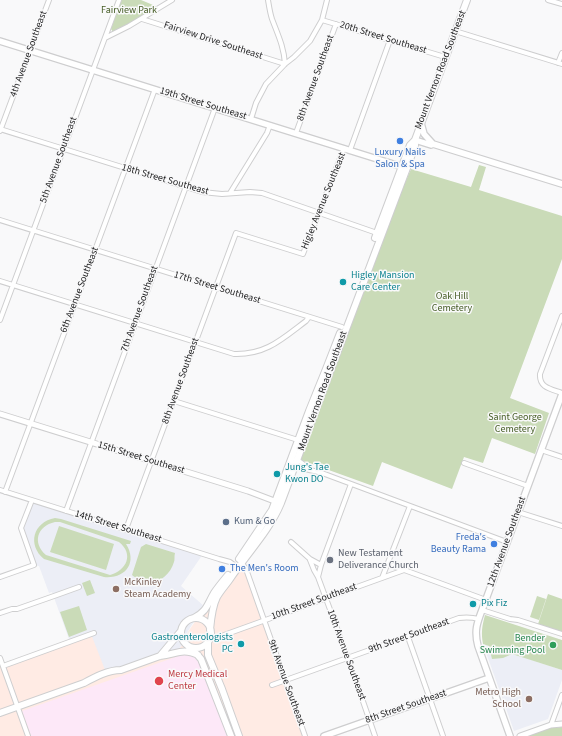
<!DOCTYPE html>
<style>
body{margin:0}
canvas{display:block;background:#f9f9fa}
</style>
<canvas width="562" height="736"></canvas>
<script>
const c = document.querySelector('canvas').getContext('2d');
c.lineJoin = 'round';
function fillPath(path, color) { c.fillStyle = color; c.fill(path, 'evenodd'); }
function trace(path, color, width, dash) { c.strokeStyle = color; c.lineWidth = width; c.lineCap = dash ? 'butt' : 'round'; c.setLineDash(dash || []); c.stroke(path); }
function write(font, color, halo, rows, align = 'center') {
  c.font = font + ' "Source Sans 3",sans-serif'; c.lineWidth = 3; c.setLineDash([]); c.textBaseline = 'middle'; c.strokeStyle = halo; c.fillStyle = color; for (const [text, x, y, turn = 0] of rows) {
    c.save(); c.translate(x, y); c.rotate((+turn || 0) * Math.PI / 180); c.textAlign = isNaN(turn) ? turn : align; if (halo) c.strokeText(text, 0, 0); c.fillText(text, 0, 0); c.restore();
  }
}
fillPath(new Path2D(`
 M238,562l5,3 62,171h-305v-78l3,8 88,-32 86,17 5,-6 4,-10 6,-9z`), '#ffebe4');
fillPath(new Path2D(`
 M32,500l171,54 -22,32 23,20 -16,25 -6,14 -5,6 -70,24 -16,-41 -21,8 -18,-50 -3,1 -10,-27 -5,-1 -13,-37z
 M483,644l79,26v10l-14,39 -34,12z`), '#eceef6');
fillPath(new Path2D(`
 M187,653l12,4 30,79h-198l-9,-25z`), '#fde8f8');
fillPath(new Path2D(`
 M121,0h20l17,7 -42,24 -3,1 -2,-3z
 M479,165l7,2 -7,23 83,26v43l-52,139 39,15 -14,41 -43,-16 -9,25 -19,-6 -12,32 -70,-27 -9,24 -72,-26 -1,-2 91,-243 20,-46 60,18z
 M55,518l6,1 70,22 -1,3h-4c12,19 -1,35 -22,33l-60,-18c-17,-14 -11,-37 11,-41zM55,522h5l59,20c15,12 8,28 -9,33l-64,-20c-14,-12 -9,-29 9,-33z
 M59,526l55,18 -8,26 -56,-18z
 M146,544l29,9c-1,3 0,7 -1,9 -4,13 -15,22 -28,20 -5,0 -10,-4 -14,-7l9,-28z
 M90,580l5,13 -8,3 -5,-13z
 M548,594l14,5v33l-24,-8z
 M537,596l9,3 -7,21 -9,-3z
 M79,606l8,24 -18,7 -9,-25z
 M485,615l77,25v30l-50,-16 -9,4 -11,1 -3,-13 -6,-2c-2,-11 -1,-18 2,-29z
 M562,727v9h-34l23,-8z`), '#cadbb8');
const minor = new Path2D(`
 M548,0l14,4
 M142,19l143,45c-1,-17 -7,-29 -13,-45 -2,-6 -3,-13 -4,-19
 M322,20l123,37
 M455,31l107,33
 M105,38l24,-12 43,-26
 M558,63l4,-10
 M251,119l5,-16 10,-19 19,-20 9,-7 16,-16 12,-21 5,-20
 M0,129l202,63 20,2 28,-2 12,1 115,40
 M0,131l49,-131
 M296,133l40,-109
 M350,150l40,-110
 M230,193l37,-60 3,-8
 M0,220l342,107
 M0,281l234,73c32,1 48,-15 72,-33l3,-4
 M562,316l-22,58c-1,14 11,15 22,19
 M0,320l119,-320
 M174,401l124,39
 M541,450l21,7
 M298,460l1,1 11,8
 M464,463l64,23
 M295,466c9,4 18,4 27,7l185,69
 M351,484l-30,81 -3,12 30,81 27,78
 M0,490l219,69 11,3 4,3
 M5,492l150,-403
 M66,511l149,-403
 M518,512l44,14
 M126,529l110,-296 67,21 41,-106
 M291,542l19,17 11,6
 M310,560l4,10 4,7
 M241,562l5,7 59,167
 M388,564l98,36
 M0,577l34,-12 -13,-37 11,-28
 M382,578l28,-72
 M482,610l28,9 8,1 44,14
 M0,613l12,-4h5l37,-13 25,-9
 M224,635l180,-65
 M408,637l35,99
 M0,658l28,78
 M3,666l91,-33
 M272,685l187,-67c7,-1 12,-1 20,1
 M551,725l11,-30`);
const tertiary = new Path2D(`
 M0,414l248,77 29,11
 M520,736l31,-11 11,-1`);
const secondary = new Path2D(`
 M0,41l406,127
 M421,123l3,11 9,10
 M415,140l16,5 2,-1 129,40
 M324,736l165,-58
 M510,736l-32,-90c-4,-15 -1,-23 4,-36l80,-216`);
const primary = new Path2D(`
 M375,238l35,-93 5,-5
 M239,559l33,-49 37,-99 17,-42 14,-36
 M181 633a15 15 0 1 1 30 0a15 15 0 1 1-30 0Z
 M194,618c13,-7 13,-13 20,-25 4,-6 9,-12 14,-18
 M210,630c1,-11 2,-23 7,-33 4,-7 9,-12 13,-18 16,-24 40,-49 51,-76l49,-131 77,-204 8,-22v-6l52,-140
 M208,642v13l14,34 17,47
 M189,647l5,4 7,8 30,77
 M160,656l21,-25
 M0,713l84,-30c11,-6 24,-13 37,-13l39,-14c16,-1 21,-9 38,-1`);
trace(minor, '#cececf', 6);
trace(tertiary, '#cececf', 7);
trace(secondary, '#cececf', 8);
trace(primary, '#cececf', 8);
trace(minor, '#fff', 4);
trace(tertiary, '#fff', 5);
trace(secondary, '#fff', 5.5);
trace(primary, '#fff', 6);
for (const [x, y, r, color] of [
 [400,141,4,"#3f7fe0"],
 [343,282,4,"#0f9aa8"],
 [277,474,4,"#0f9aa8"],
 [226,522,4,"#5c6f8a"],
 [494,544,4,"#3f7fe0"],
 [330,560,4,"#6b7280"],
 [222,569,4,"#3f7fe0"],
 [116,589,4,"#8d6e63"],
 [473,604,4,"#0f9aa8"],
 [241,644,4,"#0f9aa8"],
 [553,645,4,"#2e9e5b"],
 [159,681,5,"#e0444e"],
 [529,699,4,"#8d6e63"]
]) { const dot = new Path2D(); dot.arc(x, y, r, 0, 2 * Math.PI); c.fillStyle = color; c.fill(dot); trace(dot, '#f9f9fa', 1.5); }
write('10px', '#465d26', '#f9f9fa', [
 ["Fairview Park",129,11],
 ["Oak Hill",452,297],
 ["Cemetery",452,309],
 ["Saint George",515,418],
 ["Cemetery",515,430]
]);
write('10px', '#1f1f20', '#f9f9fa', [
 ["20th Street Southeast",383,38,17],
 ["Fairview Drive Southeast",213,41,18],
 ["4th Avenue Southeast",29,54,-70],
 ["Mount Vernon Road Southeast",441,70,-69],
 ["8th Avenue Southeast",316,78,-70],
 ["19th Street Southeast",203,104,17],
 ["5th Avenue Southeast",59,160,-70],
 ["18th Street Southeast",165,180,16],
 ["Higley Avenue Southeast",324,201,-68],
 ["17th Street Southeast",217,288,17],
 ["6th Avenue Southeast",80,290,-69],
 ["7th Avenue Southeast",140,309,-70],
 ["8th Avenue Southeast",181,381,-70],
 ["Mount Vernon Road Southeast",323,391,-70],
 ["15th Street Southeast",141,458,17],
 ["14th Street Southeast",118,527,17],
 ["12th Avenue Southeast",507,542,-70],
 ["10th Street Southeast",314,602,-20],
 ["9th Street Southeast",409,636,-20],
 ["10th Avenue Southeast",346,655,70],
 ["9th Avenue Southeast",286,683,70],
 ["8th Street Southeast",406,707,-19]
]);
write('10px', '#366cbe', '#f9f9fa', [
 ["Luxury Nails",400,153],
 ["Salon & Spa",400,165],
 ["Freda's",486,538,"right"],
 ["Beauty Rama",486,550,"right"],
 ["The Men's Room",230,569,"left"]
]);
write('10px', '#0d838f', '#f9f9fa', [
 ["Higley Mansion",351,276],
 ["Care Center",351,288],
 ["Jung's Tae",285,468],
 ["Kwon DO",285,480],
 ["Pix Fiz",481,604],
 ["Gastroenterologists",233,638,"right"],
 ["PC",233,650,"right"]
], 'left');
write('10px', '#4e5e75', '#f9f9fa', [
 ["Kum & Go",234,522]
], 'left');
write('10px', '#5b616d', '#f9f9fa', [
 ["New Testament",338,554],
 ["Deliverance Church",338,566]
], 'left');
write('10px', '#785e54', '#f9f9fa', [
 ["McKinley",124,583],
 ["Steam Academy",124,595],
 ["Metro High",521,693,"right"],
 ["School",521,705,"right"]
], 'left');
write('10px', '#27864d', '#f9f9fa', [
 ["Bender",545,639],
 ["Swimming Pool",545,651]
], 'right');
write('10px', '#be3a42', '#f9f9fa', [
 ["Mercy Medical",168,675],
 ["Center",168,687]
], 'left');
</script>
